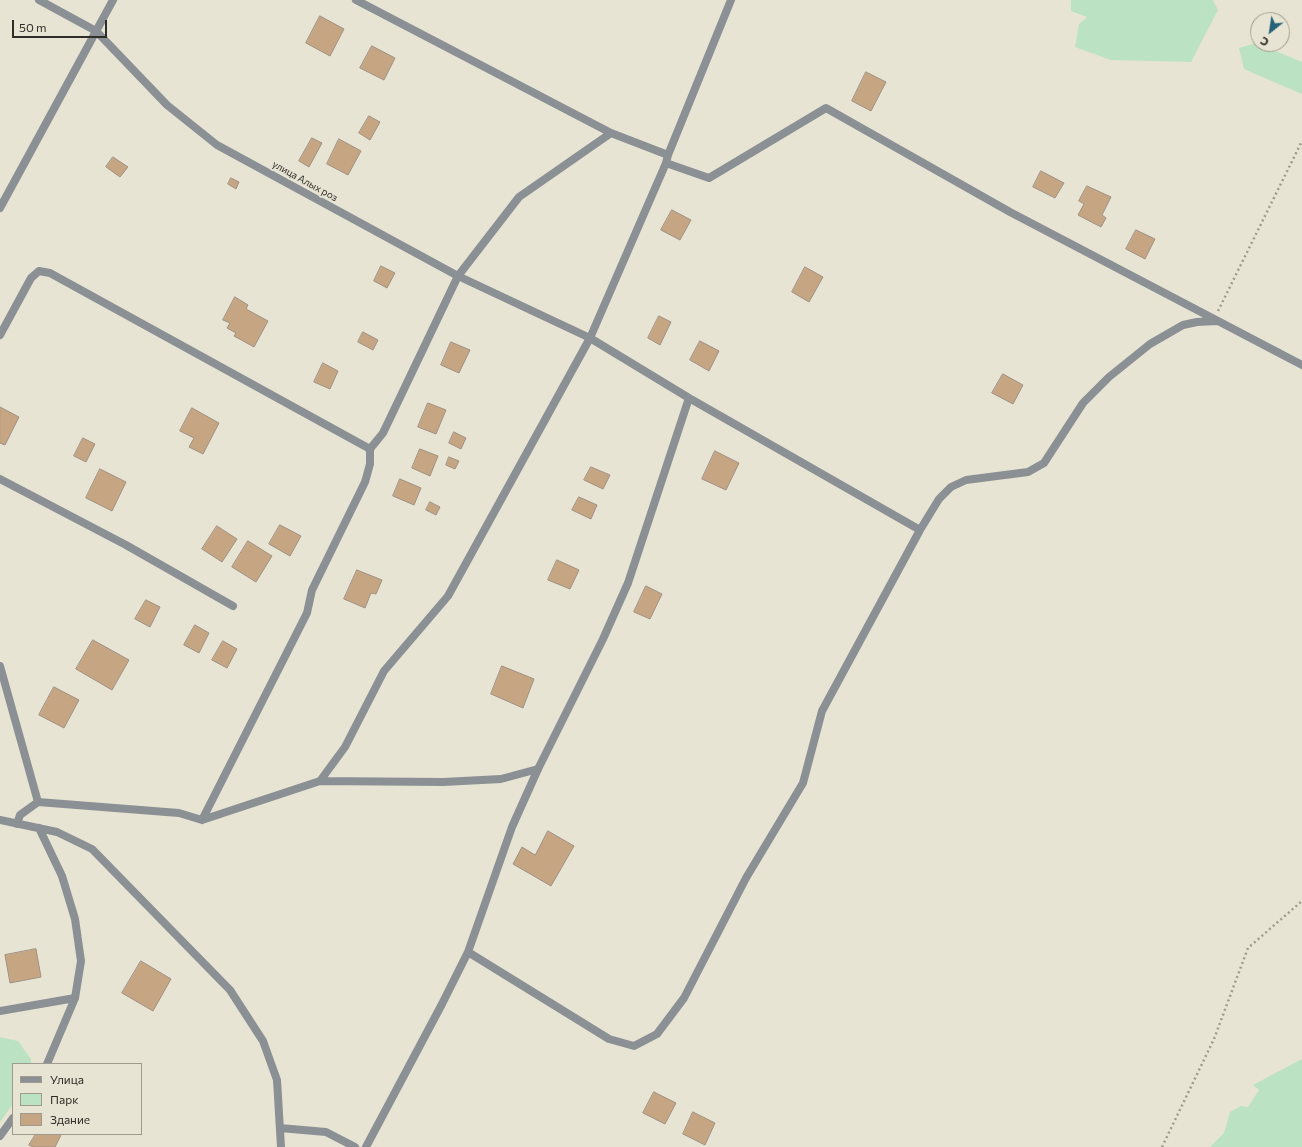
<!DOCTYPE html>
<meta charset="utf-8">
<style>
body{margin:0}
#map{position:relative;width:1302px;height:1147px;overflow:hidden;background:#e8e4d3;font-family:Commissioner,sans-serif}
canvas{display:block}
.legend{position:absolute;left:12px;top:1063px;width:130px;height:72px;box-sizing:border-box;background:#e8e4d3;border:1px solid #9e9b8e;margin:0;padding:5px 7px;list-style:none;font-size:12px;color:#2f2d27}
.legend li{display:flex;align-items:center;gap:8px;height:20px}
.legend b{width:20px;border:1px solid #9e9b8e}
.north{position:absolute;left:1250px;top:12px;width:40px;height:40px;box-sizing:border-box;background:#e8e4d3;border:1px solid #9e9b8e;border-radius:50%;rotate:210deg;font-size:11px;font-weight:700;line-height:16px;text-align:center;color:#2f2d27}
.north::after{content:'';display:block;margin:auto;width:14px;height:18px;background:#256179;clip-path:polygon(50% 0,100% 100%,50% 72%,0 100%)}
.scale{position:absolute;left:12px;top:20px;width:95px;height:18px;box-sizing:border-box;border:2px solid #2f2d27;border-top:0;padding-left:5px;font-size:12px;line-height:14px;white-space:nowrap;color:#2f2d27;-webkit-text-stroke:3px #e8e4d3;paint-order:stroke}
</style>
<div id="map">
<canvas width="1302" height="1147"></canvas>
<ul class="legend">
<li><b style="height:5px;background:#8b9095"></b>Улица</li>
<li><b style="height:11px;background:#bbe2c2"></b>Парк</li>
<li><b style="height:11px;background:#c6a582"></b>Здание</li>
</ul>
<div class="north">С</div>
<div class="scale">50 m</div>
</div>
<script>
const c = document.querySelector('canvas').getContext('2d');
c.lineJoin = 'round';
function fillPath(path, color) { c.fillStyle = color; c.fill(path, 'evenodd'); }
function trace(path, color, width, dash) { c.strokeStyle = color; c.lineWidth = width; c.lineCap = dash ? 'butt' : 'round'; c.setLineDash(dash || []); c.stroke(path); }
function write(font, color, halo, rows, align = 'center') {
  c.font = font + ' Commissioner,sans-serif'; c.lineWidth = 3.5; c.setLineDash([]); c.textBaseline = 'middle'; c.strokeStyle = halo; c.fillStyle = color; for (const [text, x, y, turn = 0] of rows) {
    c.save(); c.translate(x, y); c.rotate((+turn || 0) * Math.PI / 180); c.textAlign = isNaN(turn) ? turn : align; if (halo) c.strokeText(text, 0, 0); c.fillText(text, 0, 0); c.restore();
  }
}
fillPath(new Path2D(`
 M1071,0h142l5,10 -27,52 -80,-2 -36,-13 4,-23 8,-7 -16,-6z
 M1256,43l46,19v32l-58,-25 -5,-21z
 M0,1037l18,4 13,18v5h-18v40l-13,18z
 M1302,1059v88h-92l14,-14 6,-21 11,-6 7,1 11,-17 -6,-5z`), '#bbe2c2');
const building = new Path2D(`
 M320,16l24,13 -14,27 -24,-13z
 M372,46l23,12 -11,22 -24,-12z
 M866,72l20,10 -15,29 -19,-10z
 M369,116l11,6 -10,18 -11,-7z
 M312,138l10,5 -13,24 -10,-6z
 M339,139l22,12 -13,24 -21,-11z
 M113,157l15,10 -8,10 -14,-10z
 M1041,171l23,12 -9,15 -22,-11z
 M231,178l8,4 -3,7 -8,-5z
 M1087,186l24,11 -9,18 4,3 -5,9 -23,-12 6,-11 -5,-3z
 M672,210l19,10 -11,20 -19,-10z
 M1136,230l19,9 -10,20 -19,-10z
 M381,266l14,7 -8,15 -13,-7z
 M805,267l18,10 -14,25 -17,-10z
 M235,297l13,8 -2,4 22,12 -14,26 -20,-11 2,-3 -9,-5 3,-5 -7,-3z
 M659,316l12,6 -11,23 -12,-7z
 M363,332l15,8 -5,10 -15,-8z
 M700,341l19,10 -10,20 -19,-11z
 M451,342l19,8 -11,23 -18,-8z
 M323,363l15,8 -8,18 -16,-7z
 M1003,374l20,11 -10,19 -21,-11z
 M428,403l18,7 -10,24 -18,-7z
 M0,407l19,10 -14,28 -5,-2z
 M192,408l27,15 -16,31 -14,-7 5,-9 -14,-7z
 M454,432l12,6 -5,11 -12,-6z
 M83,438l12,6 -9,18 -12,-6z
 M420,449l18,7 -8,20 -18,-8z
 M715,451l24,12 -13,27 -24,-11z
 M449,457l10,4 -4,8 -9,-4z
 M591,467l19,8 -7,14 -19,-9z
 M100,469l26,13 -14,29 -26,-13z
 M400,479l21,9 -7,17 -21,-9z
 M579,497l18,8 -6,14 -19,-9z
 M430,502l10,5 -4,8 -10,-5z
 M280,525l21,11 -11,20 -21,-12z
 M217,526l20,13 -15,23 -20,-13z
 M248,541l24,15 -16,26 -24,-15z
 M557,560l22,10 -9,19 -22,-9z
 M357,570l25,10 -6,14 -5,-1 -6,15 -21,-9z
 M646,586l16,8 -12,25 -16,-7z
 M146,600l14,7 -10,20 -15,-8z
 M195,625l14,8 -10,20 -15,-8z
 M93,640l36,20 -17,30 -36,-21z
 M223,641l14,8 -10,19 -15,-8z
 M502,666l32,13 -11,29 -32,-14z
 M54,687l25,13 -15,28 -25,-13z
 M548,831l26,15 -23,40 -38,-22 9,-17 13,8z
 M36,949l5,28 -31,6 -5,-28z
 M141,961l30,18 -18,32 -31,-18z
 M654,1092l22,11 -11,21 -22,-11z
 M693,1112l22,11 -10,22 -22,-11z
 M36,1134h24l1,1 -6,12h-22l-4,-2z`);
fillPath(building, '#c6a582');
trace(building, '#9e9185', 1);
trace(new Path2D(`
 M1218,311l84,-170
 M1162,1147l52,-108 34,-91 54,-47`), '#9f9c8f', 2.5, [2, 3]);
trace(new Path2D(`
 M39,0l57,31 71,74 50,40 241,131 132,62 99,60 231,132
 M668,155l63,-155
 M666,163l43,15 117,-70 184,104 292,153
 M0,208l113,-208
 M0,335l31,-57 8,-7 11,2 320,176
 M0,479l126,66 107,61
 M0,666l38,136
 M320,781l123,1 58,-3 37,-10
 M0,820l57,12 35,17 138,141 33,51 14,39 4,67
 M202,820l105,-207 5,-23 53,-108 5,-18v-15l13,-16 75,-157 61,-79 92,-64
 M17,824l3,-9 18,-13 141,11 23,7 118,-39 25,-34 39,-76 64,-75 142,-258 76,-175 2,-8 -57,-22 -255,-133
 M39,828l23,48 13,43 6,42 -6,37 -28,66
 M468,952l141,87 25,7 23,-12 27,-36 62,-120 57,-95 19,-72 98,-181 19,-31 12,-12 15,-7 62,-8 16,-9 39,-60 26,-26 41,-33 33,-19 14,-3 20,-1
 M0,1011l75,-13
 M280,1128l46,4 29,15
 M0,1136l13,-18
 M366,1147l76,-143 26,-52 44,-125 26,-58 65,-130 25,-56 61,-185`), '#8b9095', 8);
write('10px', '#2f2d27', '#e8e4d3', [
 ["улица Алых роз",305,181,29]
]);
</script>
